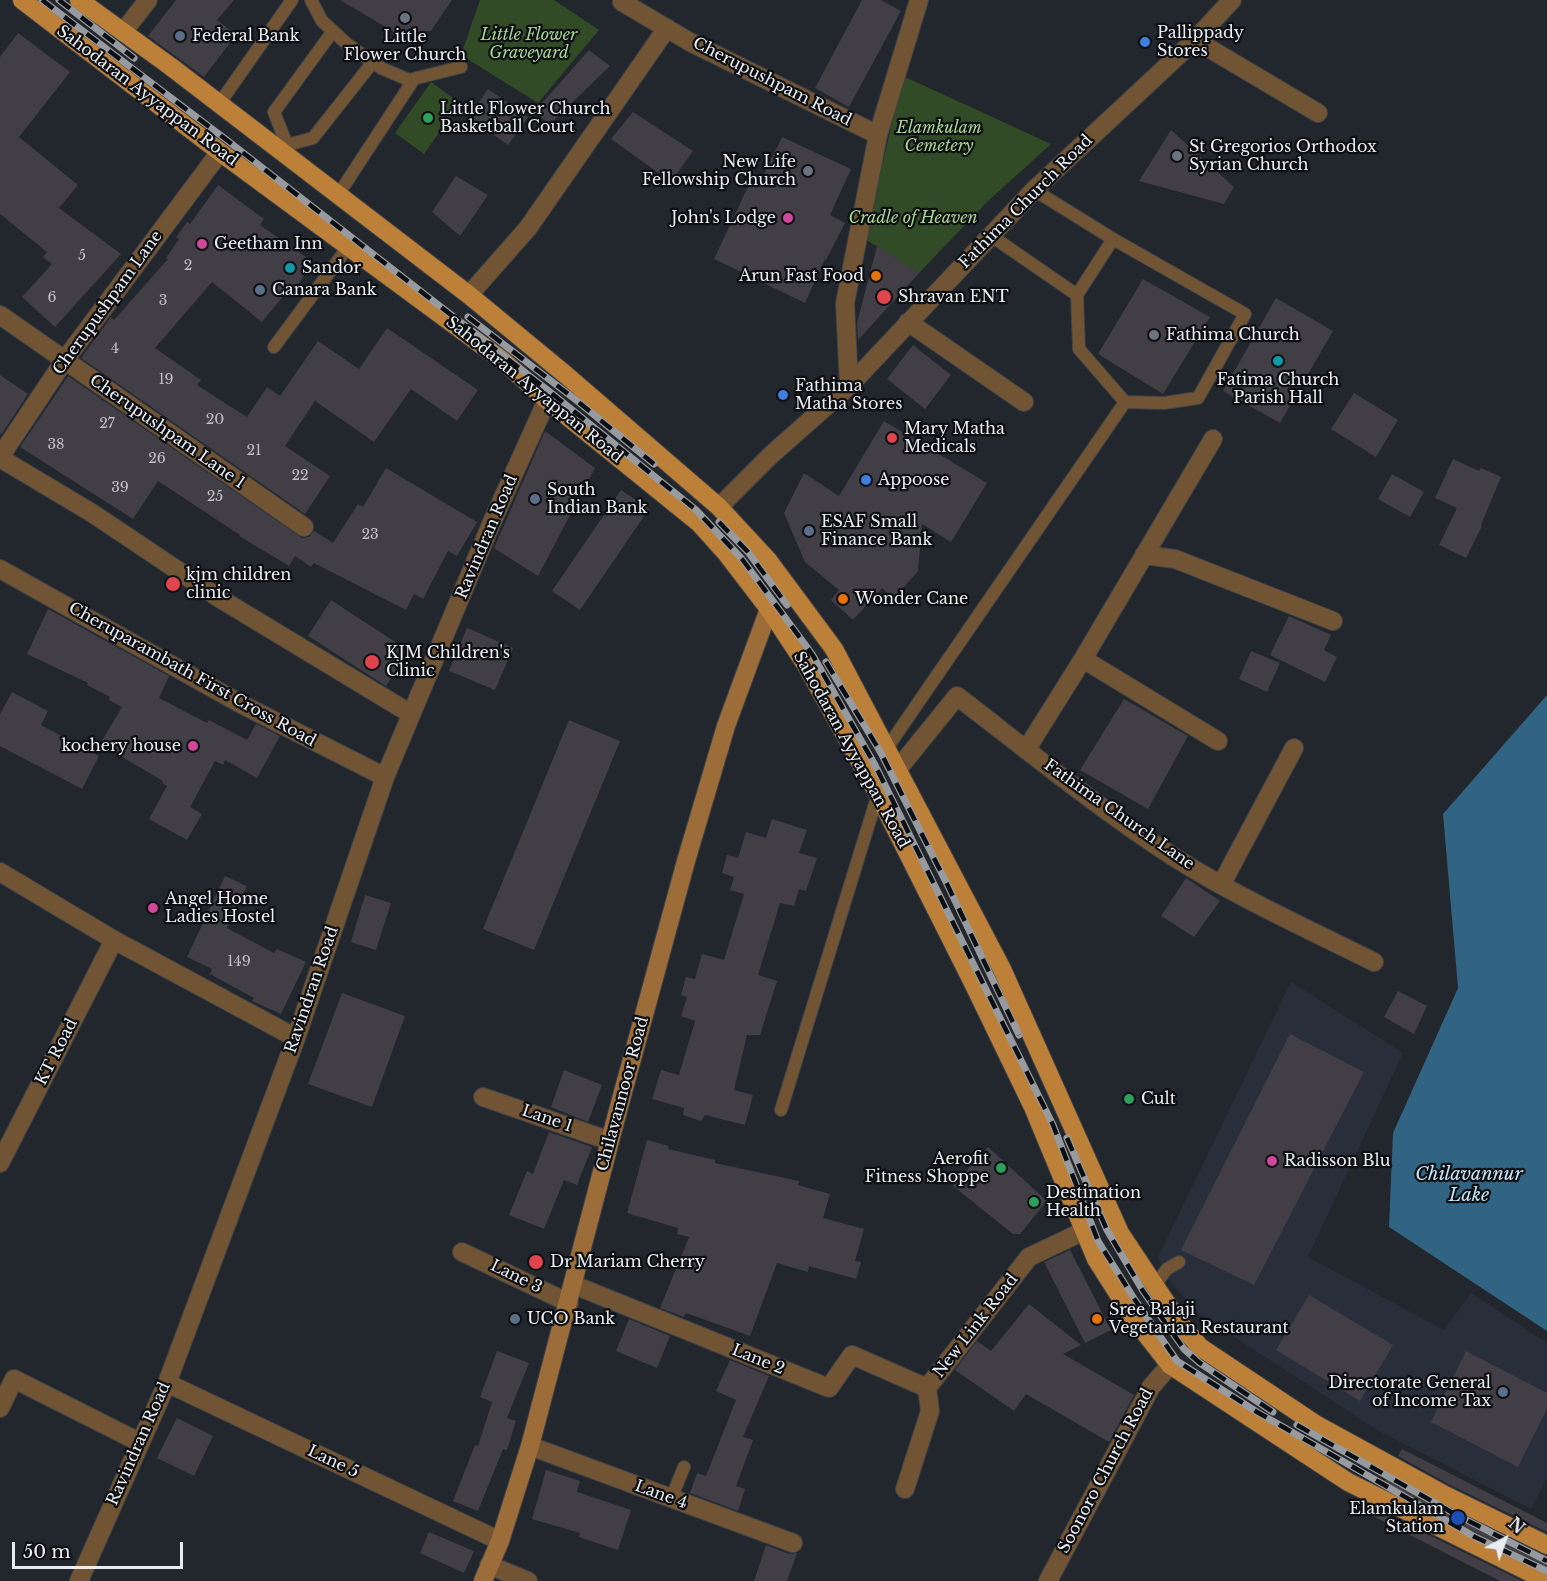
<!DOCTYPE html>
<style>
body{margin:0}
#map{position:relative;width:1547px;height:1581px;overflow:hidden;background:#22262d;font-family:"Libre Baskerville",serif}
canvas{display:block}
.north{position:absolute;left:1475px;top:1509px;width:60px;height:60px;-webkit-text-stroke:4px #0d0f12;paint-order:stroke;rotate:41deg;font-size:16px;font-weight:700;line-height:24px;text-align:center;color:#e9ecf0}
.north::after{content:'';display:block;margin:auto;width:21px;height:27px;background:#e9ecf0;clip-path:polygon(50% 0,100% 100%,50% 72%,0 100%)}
.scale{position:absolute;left:12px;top:1542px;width:171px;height:27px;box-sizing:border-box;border:3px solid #e9ecf0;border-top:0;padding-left:8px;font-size:18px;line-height:21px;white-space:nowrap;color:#e9ecf0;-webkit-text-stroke:4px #0d0f12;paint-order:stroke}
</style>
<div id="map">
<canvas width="1547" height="1581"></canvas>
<div class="north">N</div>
<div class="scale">50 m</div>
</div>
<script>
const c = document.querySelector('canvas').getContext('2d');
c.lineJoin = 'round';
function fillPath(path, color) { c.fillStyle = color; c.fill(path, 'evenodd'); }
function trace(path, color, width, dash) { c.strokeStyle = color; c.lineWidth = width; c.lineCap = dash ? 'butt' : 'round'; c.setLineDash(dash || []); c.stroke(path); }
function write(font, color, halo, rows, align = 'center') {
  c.font = font + ' "Libre Baskerville",serif'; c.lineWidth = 4.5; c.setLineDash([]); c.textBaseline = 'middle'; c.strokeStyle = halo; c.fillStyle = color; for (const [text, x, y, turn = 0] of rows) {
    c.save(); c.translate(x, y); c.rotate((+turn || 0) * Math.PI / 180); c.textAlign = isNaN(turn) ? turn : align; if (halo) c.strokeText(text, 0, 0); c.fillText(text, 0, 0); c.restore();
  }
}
fillPath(new Path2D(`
 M1291,982l112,71 -95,204 136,73 27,-37 76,50v135l-16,31 -152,-78 -180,-117 -29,-32 -12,-25z`), '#282f3b');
fillPath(new Path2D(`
 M480,0h74l45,30 -61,73 -77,-48z
 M903,76l148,68 -64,58 -68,71 -54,-34z
 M431,82l29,21 -36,51 -29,-21z`), '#324b27');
fillPath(new Path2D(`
 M1547,695v636l-158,-104 4,-94 65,-145 -15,-174z`), '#316483');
fillPath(new Path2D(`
 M176,0h58l-17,20 19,15 -32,42 -56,-41z
 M340,0h112l-21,31 -37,1z
 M862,0h19l20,11 -52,96 -34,-19z
 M18,33l52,39 -51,65 59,48 -19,23 62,46 -66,73 -33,-30 30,-33 -9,-7 4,-5 -47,-38v-157z
 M589,50l21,16 -62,60 -12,-16z
 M488,89l40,28 -20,28 -39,-28z
 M633,112l60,39 -22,31 -60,-43z
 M1171,130l63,57 -10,17 -85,-23z
 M782,137l69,32 -21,46 15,8 -19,37 -1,-1 -20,44 -91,-44 39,-83 8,4z
 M456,176l32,19 -28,41 -28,-24z
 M218,185l46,34 -4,6 53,37 -20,30 -4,-3 -27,33 -50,-40 -57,66 46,32 -4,5 50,32 20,-30 13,9 38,-55 41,28 28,-41 91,62 -21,31 -46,-32 -37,53 -59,-41 -30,45 45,30 -25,38 -224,-156 30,-41 3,3 54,-61 -2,-1 13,-19 -3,-2 11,-15 3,2z
 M877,246l42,27 -61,67 -1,-17z
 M1143,279l67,38 -47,77 -65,-40z
 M1276,298l57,33 -53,92 -57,-32z
 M913,345l38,30 -26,34 -38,-30z
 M0,375l28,19 -27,41 -1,-1z
 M68,376l234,162 7,-1 5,-6 19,12 25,-39 5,3 23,-39 91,54 -20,34 -9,-5 -25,48 -9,-5 -8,16 -92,-47 -3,4 -16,-11 -6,10 -50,-30 1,-1 -82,-54 -25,38 -113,-72z
 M1354,393l44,27 -22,37 -45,-28z
 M884,421l103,62 -36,59 -29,-18 -4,47 -24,28 -12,-11 -29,32 -22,-20 8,-10 -34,-28 -21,-49 20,-40 35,23z
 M545,431l50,37 -57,108 -44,-28z
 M1453,459l26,12 2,-3 20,9 -20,48 1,1 -16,32 -27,-13 18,-37 -22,-10z
 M1392,474l32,18 -14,25 -32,-18z
 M621,490l28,19 -69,101 -28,-19z
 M331,600l78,51 -23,35 -78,-50z
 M48,609l121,67 -10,22 48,25 2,-3 38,20 9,-16 24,12 -23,42 -32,-18 -2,5 -8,-4 -25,46 12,7 -15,26 -38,-21 18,-33 -5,-3 1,-2 -63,-37 22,-37 -13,-7 1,-3 -23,-12 1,-2 -61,-29z
 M1289,616l42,19 -7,15 13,7 -12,25 -55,-27z
 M467,628l46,20 -18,42 -46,-19z
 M1251,651l29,12 -13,29 -28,-13z
 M12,692l36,19 -7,14 58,31 -17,33 -82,-43v-32z
 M1124,699l64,37 -40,73 -68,-39z
 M569,720l51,21 -86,209 -51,-21z
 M772,819l35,11 -8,23 18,5 -11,33 -7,-2 -5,17 -14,-3 -22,72 19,6 -17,54h-13l-13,55 19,5 -8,30 -40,-10 -4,6 -18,-6 1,-7 -32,-9 9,-29 18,5 16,-54 -14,-5 6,-19 -6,-2 5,-18 9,2 7,-25 22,6 20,-66 -14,-4 4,-13 -12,-4 5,-18 11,3 8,-26 20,6z
 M225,876l22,10 -20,42 47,25 3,-4 29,13 -25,52 -29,-13 2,-3 -44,-24 2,-5 -25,-12z
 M1186,878l34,23 -26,36 -33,-21z
 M365,895l26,8 -15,47 -25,-8z
 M1398,991l29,15 -13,28 -30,-17z
 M342,993l63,23 -33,91 -64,-23z
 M1290,1034l74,38 -110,213 -73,-35z
 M564,1070l38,15 -14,37 -37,-15z
 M549,1132l43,15 -15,38 -13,-5 -20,49 -35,-14 18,-44 6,3z
 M647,1140l22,6 -1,3 47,11v3l84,18 -1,4 32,9 -7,24 41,11 -9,32 6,1 -5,17 -47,-13 -1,6 -31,-9 -27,73 -64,-23 -2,4 -24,-9 29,-71 -12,-3 1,-6 -51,-15z
 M988,1147l59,54 -27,33h-7l-60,-48z
 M1070,1250l41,80 -26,13 -41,-81z
 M1309,1295l84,50 -33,56 -84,-51z
 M1029,1304l52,41 -18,9 71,41 -25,47 -83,-48 -12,17 -59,-41 22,-29 14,10z
 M629,1319l41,17 -13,32 -41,-17z
 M497,1351l32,12 -22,55 9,3 -9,29 -4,-1 -25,62 -25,-10 22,-56 3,1 14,-44 -12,-5z
 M1466,1351l81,42v16l-29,58 -87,-45z
 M730,1360l39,16 -26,61 10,3 -17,46 9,3 -7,22 -48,-18 7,-20 9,3 30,-76 -20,-9z
 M177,1418l36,18 -19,40 -37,-18z
 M1402,1449l145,74v9l-99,-48 -50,-28z
 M546,1470l34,11 -3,11 54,18 -13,40 -39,-13 1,-4 -48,-14z
 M1388,1476l50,28 109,52v12l-165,-81z
 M1372,1507l150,74h-22l-131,-67z
 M429,1532l45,19 -10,22 -44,-20z
 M766,1545l23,9 8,-1 -10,28h-33z`), '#423e46');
const lane = new Path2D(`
 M311,0l11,21 25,23 34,24 28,12 52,-13
 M219,104l73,-104
 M287,145l26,-7 60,-76
 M281,152l6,-7 -13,-33 59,-81
 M338,195l76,-116
 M990,235l87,60 36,-56 -79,-49
 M1077,295l2,54 46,53 39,1 34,-5 47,-84 -132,-75
 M274,347l74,-100
 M887,748l238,-346
 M781,1110l97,-316
 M1155,1285l12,-16 12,-7
 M671,1499l13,-32`);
const street = new Path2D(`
 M622,2l68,40 188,93
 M123,32l25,-32
 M1195,40l123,73
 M469,295l59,-67 139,-200
 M0,315l304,212
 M908,322l116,80
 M849,386l-4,-83 33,-168 41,-135
 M0,457l64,-96 156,-209
 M0,458l92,55 127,85 192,116
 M719,507l52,-52 78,-69 185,-196 161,-150 37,-40
 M1144,555l31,4 158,62
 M0,569l241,135 144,73
 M1083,659l135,82
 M1026,750l57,-91 130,-220
 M898,769l59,-73c65,50 129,102 197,148 69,47 146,81 220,118
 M0,872l114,68 182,98
 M1221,885l73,-137
 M483,1097l127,44
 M0,1163l114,-223
 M462,1252l107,51
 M574,1285l255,103 23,-33 75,33
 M167,1383l333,158
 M0,1408l14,-29 125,63
 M530,1446l263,97
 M905,1489l25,-78 -3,-23 102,-131 55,-26
 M489,1565l39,16
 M79,1581l88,-198 129,-345 89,-261 107,-255 55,-122
 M1048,1581l103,-194 19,-22`);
const secondary = new Path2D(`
 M483,1581l17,-40 30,-95 90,-343 66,-242 40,-135 43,-117`);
const primary = new Path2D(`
 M22,0l198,152 282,208 45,40 152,123 27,30 43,56 37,56 72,129 95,189 60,124 63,152 38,60 36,46 178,117 199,99
 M79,0l91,66 299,229 97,80 153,132 49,53 66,89 168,320 118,264 61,92 19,22 117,78 126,69 104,51`);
trace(lane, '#3e4248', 14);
trace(street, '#3e4248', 20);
trace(secondary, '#3e4248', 20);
trace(primary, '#3e4248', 20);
trace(lane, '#715434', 12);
trace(street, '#715434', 18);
trace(secondary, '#9c6d38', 18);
trace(primary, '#bd8039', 18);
const rail = new Path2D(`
 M42,0l186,141 322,251 146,118 46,49 70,95 63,111 178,360 45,116 37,59 42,61 80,51 218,125 72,34
 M59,0l75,58
 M468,317l108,83 78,64
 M719,522l29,30 39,53
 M826,662l55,91 67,133 71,149
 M1067,1138l40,92 36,61 41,58 16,14 73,49
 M1297,1425l156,88 94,48`);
trace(rail, '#979ba0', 7);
trace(rail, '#0d0f12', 4.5, [14]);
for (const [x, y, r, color] of [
 [405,18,6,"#6b7280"],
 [180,36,6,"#5c6f8a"],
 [1145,42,6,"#3f7fe0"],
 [428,118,6,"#2e9e5b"],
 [1177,156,6,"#6b7280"],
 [808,171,6,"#6b7280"],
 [788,218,6,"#d1479c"],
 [202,244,6,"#d1479c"],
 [290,268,6,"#0f9aa8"],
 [876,276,6,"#e8710a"],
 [260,290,6,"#5c6f8a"],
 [884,297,8,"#e0444e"],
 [1154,335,6,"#6b7280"],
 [1278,361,6,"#0f9aa8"],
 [783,395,6,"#3f7fe0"],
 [892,438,6,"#e0444e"],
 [866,480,6,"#3f7fe0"],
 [535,499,6,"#5c6f8a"],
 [809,531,6,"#5c6f8a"],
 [173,584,8,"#e0444e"],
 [843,599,6,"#e8710a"],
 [372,662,8,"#e0444e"],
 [193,746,6,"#d1479c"],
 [153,908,6,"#d1479c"],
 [1129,1099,6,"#2e9e5b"],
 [1272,1161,6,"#d1479c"],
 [1001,1168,6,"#2e9e5b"],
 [1034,1202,6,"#2e9e5b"],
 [536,1262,8,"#e0444e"],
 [515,1319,6,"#5c6f8a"],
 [1097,1319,6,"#e8710a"],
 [1503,1392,6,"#5c6f8a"],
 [1458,1518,8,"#1a4fb4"]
]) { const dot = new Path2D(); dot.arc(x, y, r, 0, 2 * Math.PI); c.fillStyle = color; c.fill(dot); trace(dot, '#0d0f12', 2); }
write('14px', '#bfc0c6', null, [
 ["5",82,256],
 ["2",188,266],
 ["6",52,298],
 ["3",163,301],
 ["4",115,349],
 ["19",166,380],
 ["20",215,420],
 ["27",107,424],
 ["38",56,445],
 ["21",254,451],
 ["26",157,459],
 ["22",300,476],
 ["39",120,488],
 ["25",215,497],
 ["23",370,535],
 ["149",239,962]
]);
write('16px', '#e9ecf0', '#0d0f12', [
 ["Pallippady",1157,33],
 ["Stores",1157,51],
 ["Federal Bank",192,36],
 ["Little",405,37,"center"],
 ["Flower Church",405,55,"center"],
 ["Little Flower Church",440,109],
 ["Basketball Court",440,127],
 ["St Gregorios Orthodox",1189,147],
 ["Syrian Church",1189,165],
 ["New Life",796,162,"right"],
 ["Fellowship Church",796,180,"right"],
 ["John's Lodge",776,218,"right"],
 ["Geetham Inn",214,244],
 ["Sandor",302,268],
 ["Arun Fast Food",864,276,"right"],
 ["Canara Bank",272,290],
 ["Shravan ENT",898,297],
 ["Fathima Church",1166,335],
 ["Fatima Church",1278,380,"center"],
 ["Parish Hall",1278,398,"center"],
 ["Fathima",795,386],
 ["Matha Stores",795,404],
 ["Mary Matha",904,429],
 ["Medicals",904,447],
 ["Appoose",878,480],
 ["South",547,490],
 ["Indian Bank",547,508],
 ["ESAF Small",821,522],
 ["Finance Bank",821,540],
 ["kjm children",186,575],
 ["clinic",186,593],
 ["Wonder Cane",855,599],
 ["KJM Children's",386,653],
 ["Clinic",386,671],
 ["kochery house",181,746,"right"],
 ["Angel Home",165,899],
 ["Ladies Hostel",165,917],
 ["Cult",1141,1099],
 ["Aerofit",989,1159,"right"],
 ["Fitness Shoppe",989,1177,"right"],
 ["Radisson Blu",1284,1161],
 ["Destination",1046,1193],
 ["Health",1046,1211],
 ["Dr Mariam Cherry",550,1262],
 ["Sree Balaji",1109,1310],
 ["Vegetarian Restaurant",1109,1328],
 ["UCO Bank",527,1319],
 ["Directorate General",1491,1383,"right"],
 ["of Income Tax",1491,1401,"right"],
 ["Elamkulam",1444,1509,"right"],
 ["Station",1444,1527,"right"]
], 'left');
write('italic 16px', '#a8d792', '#0d0f12', [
 ["Little Flower",529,35],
 ["Graveyard",529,53],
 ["Elamkulam",939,128],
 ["Cemetery",939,146],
 ["Cradle of Heaven",913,218]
]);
write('16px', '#e9ecf0', '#0d0f12', [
 ["Cherupushpam Road",772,82,27],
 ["Sahodaran Ayyappan Road",147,96,37],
 ["Fathima Church Road",1026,202,-45],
 ["Cherupushpam Lane",108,303,-54],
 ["Sahodaran Ayyappan Road",534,390,39],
 ["Cherupushpam Lane 1",167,432,35],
 ["Ravindran Road",487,537,-67],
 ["Cheruparambath First Cross Road",192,675,29],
 ["Sahodaran Ayyappan Road",851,750,61],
 ["Fathima Church Lane",1119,815,35],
 ["Ravindran Road",312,990,-71],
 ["KT Road",57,1052,-63],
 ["Chilavannoor Road",623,1094,-75],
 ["Lane 1",547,1119,19],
 ["Lane 3",516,1277,26],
 ["New Link Road",976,1326,-52],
 ["Lane 2",758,1360,22],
 ["Ravindran Road",139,1444,-66],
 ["Lane 5",333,1462,25],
 ["Soonoro Church Road",1106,1471,-62],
 ["Lane 4",661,1495,20]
]);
write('italic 18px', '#c6e4f8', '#0d0f12', [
 ["Chilavannur",1469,1175],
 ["Lake",1469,1196]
]);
</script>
